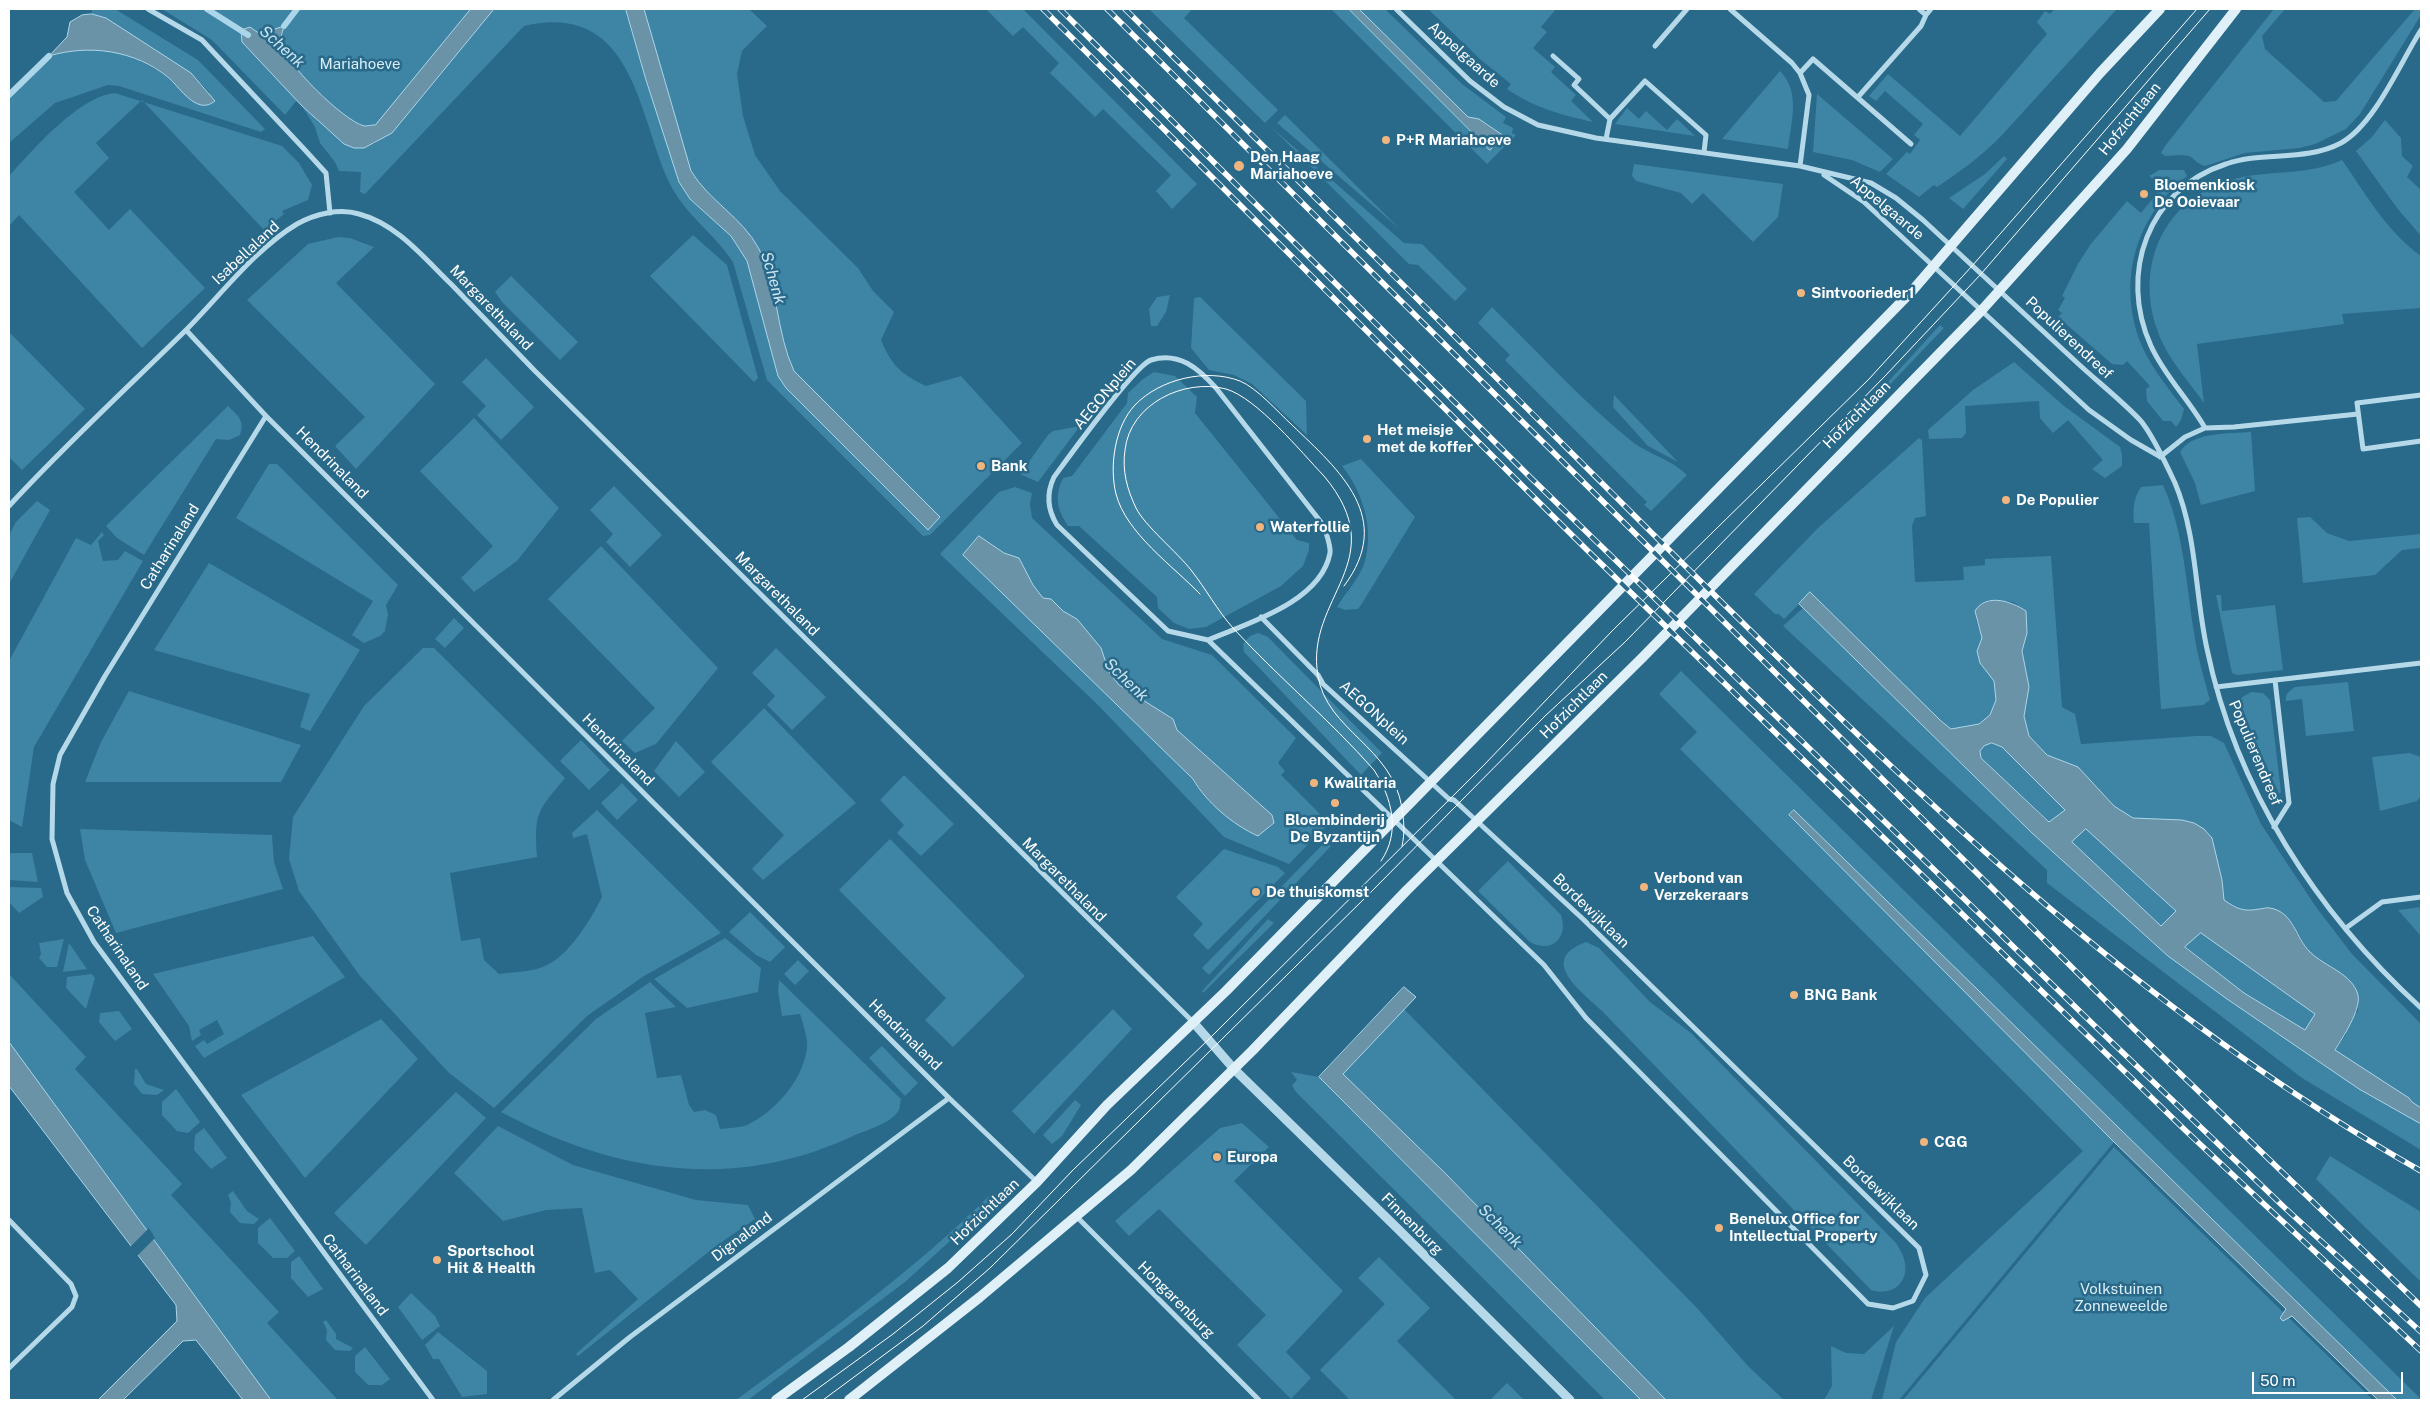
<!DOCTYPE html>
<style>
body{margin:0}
#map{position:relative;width:2430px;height:1409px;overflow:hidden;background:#296989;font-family:"Public Sans",sans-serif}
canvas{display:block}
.frame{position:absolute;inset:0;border:10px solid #fff;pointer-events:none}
.scale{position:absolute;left:2252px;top:1372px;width:151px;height:22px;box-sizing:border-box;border:2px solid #fff;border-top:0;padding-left:6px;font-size:15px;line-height:18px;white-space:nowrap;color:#fff;-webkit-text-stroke:4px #296989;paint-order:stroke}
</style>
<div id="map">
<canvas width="2430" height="1409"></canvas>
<div class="frame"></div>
<div class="scale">50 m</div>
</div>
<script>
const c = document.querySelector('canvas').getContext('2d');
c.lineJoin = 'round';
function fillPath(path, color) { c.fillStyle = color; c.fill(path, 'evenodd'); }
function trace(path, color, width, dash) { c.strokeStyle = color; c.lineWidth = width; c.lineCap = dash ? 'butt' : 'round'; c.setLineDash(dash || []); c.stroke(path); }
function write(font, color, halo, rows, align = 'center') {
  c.font = font + ' "Public Sans",sans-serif'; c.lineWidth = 5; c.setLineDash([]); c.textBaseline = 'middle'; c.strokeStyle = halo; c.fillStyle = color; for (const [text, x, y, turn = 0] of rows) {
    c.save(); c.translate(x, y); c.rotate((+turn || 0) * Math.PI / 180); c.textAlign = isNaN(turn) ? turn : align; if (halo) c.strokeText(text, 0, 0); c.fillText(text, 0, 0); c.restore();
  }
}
fillPath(new Path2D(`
 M92,9h23l83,51 67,69 -4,3 -142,-46 -11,-1 -53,18 -46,40v-48c10,-10 29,-34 42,-40 36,-16 85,-1 116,22 14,10 23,29 43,27l-1,-12 -18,-19 -85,-55 -14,-4z
 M162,9h316l-113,136 -123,-105 55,60 -12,15 -73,-75z
 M494,9h132l20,71 33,102 11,17 41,37 16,25 31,115 8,12 143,142 -135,-159c-18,-38 -16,-87 -35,-122 -16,-31 -50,-48 -68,-78l-47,-162h105l18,17 -25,25 -5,23 6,42 12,39 25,36 78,77 15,23 21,21 -13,28c11,26 20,34 45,46l35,-10 61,67 -92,92 -7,1 -156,-156 -34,-118c-19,-29 -49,-48 -64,-80 -31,-66 -35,-182 -145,-156l-159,168 -5,-2 1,-20 -22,-1 -4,-9 -15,-19 -5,-16 -13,-21 42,38h30l8,-7 10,-4z
 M986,9h37l174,175 -25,25 -16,-18 15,-16 -68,-66 -8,8 -45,-44 9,-10 -36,-36 -10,9z
 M1149,9h43l-8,9 94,92 -13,13z
 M1331,9h18l141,141 14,-14 -18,-13 -18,-6 -109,-108h26l77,75 44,33 -3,6 10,5 -1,5 4,2 -29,29z
 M1428,9h128l-15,18 6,5 -14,16 22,19 -4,5 25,23 -5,6 22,21c-32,-7 -58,-14 -86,-33l4,-5 -30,-24z
 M2055,9h62l-114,125c-20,21 -42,37 -66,53l-3,-2 -15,12 -33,-23 21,-22 3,2 10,-14 -6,-5 9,-11 -38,-33 -9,10 -7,-5 19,-22 72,62 87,-102 -10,-12 8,-11 5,3z
 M2274,9h11l-23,27 3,13 59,53 12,-1 79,-92h6v6l-61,99 -14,15 -31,15 -15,4 -55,5 -40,13c-7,-2 -9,-5 -14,-9 -8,-3 -18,-1 -26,-1l-4,-3 4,-7z
 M1780,71c21,21 11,51 8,78l-66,-10z
 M115,93l167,53 17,17 13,22 -4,15 -26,11 2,3 -20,16 -122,-130 -46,43 13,15 -35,34 35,38 21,-21 75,79 -63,60 -123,-133 -10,11v-50c25,-27 69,-79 106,-83z
 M1817,94l76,65 -13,13 -28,-12 -39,-8z
 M1627,108l12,11 7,-8 21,19 10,-11 18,17 -80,-12z
 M1285,115l110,109 5,5 -123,-106z
 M2385,120l16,18 1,18 11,10 -6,11 14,13v46l-24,-28 -41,-57 16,-14z
 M1271,127l133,116 18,1 45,45 -12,12 -37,-36 -9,-1z
 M2004,156l3,3 -44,50 -14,-11 36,-24z
 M2342,160c23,33 45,72 79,96v52l-79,6 2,10 -147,20 7,59c-17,-24 -38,-46 -47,-74 -22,-64 7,-129 73,-149 37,-11 74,-3 112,-20z
 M1634,164l149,20 -5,33 -25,25 -50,-49 -11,11 -11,-11 -45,-12 -4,-5z
 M2159,170h25l3,6c-52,40 -71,108 -45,170 10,23 27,43 42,63l-3,11 -5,7 -5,-6h-8l-16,-20 -1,-12 4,-3 -23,-25 -4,4 -11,-1 -54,-47 4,-4 -4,-3 7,-12 -3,-2 16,-32 12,-19 37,-44 14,12 22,-27 -14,-10z
 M693,235l34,30 31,113 -4,4 -104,-106z
 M338,237l12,1 24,9 -38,36 99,101 -79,85 -21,-23 30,-29 -118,-117 61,-56z
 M511,276l67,66 -18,18 -58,-58 -7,-10z
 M1170,295l-4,17 -9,14h-6l-2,-17 8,-12z
 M1200,297l106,104 1,34 -55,-51 -18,-9 -25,-5 -18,-22 3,-50z
 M1492,307c45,44 88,92 137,132 17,15 41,19 58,36l-36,36 -7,-6 3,-3 -142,-142 5,-5 -32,-32z
 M1940,325l4,3 -65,68 -2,-2z
 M9,332l76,77 -63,61 -13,-13z
 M486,358l48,49 -33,33 -24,-25 9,-9 -24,-24z
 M2014,362l50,44 56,41 2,8v11l-17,12 -13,-9 11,-9 -35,-40 -15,13 -13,-15 -1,-17 -74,5 1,27 -4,5 -33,1 -1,-9 45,-40z
 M1154,372l21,4 22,21 -2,16 102,127 12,3v7l-6,16 -22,20 -75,41 -17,2 -15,-6 -16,-15 -1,-11 -78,-71h-11c-11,-17 -14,-29 -5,-48l9,-2 55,-73 1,-10 15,-14z
 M1614,395l64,67 -30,-16 -35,-39z
 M228,406c10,10 17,14 12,29l-11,5 -13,-1 -72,116 -27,-17 -11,-12z
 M474,418l85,90 -42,53 -43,31 -13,-14 32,-32 -73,-75z
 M1080,426l-42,56 -18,-8 28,-39 5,-4z
 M2251,432l4,59 -54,14 -6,-22 -15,-31c13,-21 49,-18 71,-20z
 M1919,438l3,2 4,76 -11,2 -3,8 3,56 49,-2 -1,-13 22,-2v-6l66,-3 11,151 13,7 6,30 115,-8h15l13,7 37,81 55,83 36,47 69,70v84l-9,-6 -3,-4 -74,-48 10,-14 6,-17 7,-8v-15l-8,-16 -28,-17 -14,-12 -15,-27 -23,-17 -24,5 -23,-12 -1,-20 -10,-42 -8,-9 -37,-10h-34l-19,-13 -36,-39 -31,-12 -18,-19 -5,-20 5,-29 -7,-36 5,-18 -1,-22 -13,-9 -25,-2 -12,19 6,19 -2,25 14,18 2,19 -6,15 -11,9 -28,5 -152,-125 -15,15 -5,-5h-4l-21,-20 64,-66z
 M1361,459l54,58 -54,88 -3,4 -13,1 -8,-3c8,-14 22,-28 27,-43 11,-33 -1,-72 -22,-98z
 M269,464h8l121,121 -12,20 2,9 -3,17 -5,5 -16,7 -12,-8 21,-34 -137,-83z
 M2163,485c21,46 23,99 31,147 3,23 10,46 16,68l-7,5 -42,4 -12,-186h-15c-1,-14 -1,-24 7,-36z
 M614,486l48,49 -32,32 -24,-25 7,-8 -23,-24z
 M1015,487l17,6 -2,11 2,14 130,121 50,16 84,83 -18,25 7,8 -4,4 48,48 -40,41 -65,-27 -124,-130 -160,-153 59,-62zM979,536l25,17 15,5 14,27 10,13 8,1 12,12 14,8 24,29 8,24 10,13 54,34 4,11 95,85 2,9 -16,12c-25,-11 -52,-34 -65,-57l-82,-80z
 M37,501l13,9 -41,74v-49l7,-13z
 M2310,517l17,16 22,8 72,-7v14l-19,2 -27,25 -72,8 -6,-65z
 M102,532l2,3 -6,6 5,20 15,-1 7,-9 18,10 -109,186 -12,80 -13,-7v-159l67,-123 15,7z
 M601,546l117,122 -62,76 -21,9 -13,-12 33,-33 -107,-109z
 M209,563l151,87 -50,81 -10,-4 10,-33 -156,-44z
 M2216,595h5l1,16 53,-6 8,65 -45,5 -6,-2z
 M1803,608l229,225 136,123 59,43 132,90 62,35v26l-119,-72 -255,-195v-13l-264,-244z
 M454,618l10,10 -19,20 -10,-9z
 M1258,633l10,4 114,116 -21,22 -117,-123 -1,-8 7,-8z
 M423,648h11l131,130c-28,34 -31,34 -28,79l-87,16 11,68 19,-3 4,22 15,14c14,-2 33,-2 46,-8 24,-10 46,-47 57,-69l-15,-63 -14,4 -1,-5 25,-23 124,123 -77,43 -57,40 -93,92 -46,-36 -88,-96 -61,-85 -10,-32 4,-42 71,-111z
 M776,648l50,49 -34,33 -25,-25 8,-9 -23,-23z
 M1681,671l740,728v1h-24l-603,-590 -4,5 324,327 -215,258h-17l14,-58 29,-44 158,-147 -403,-402 17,-17 -38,-38z
 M2348,682l6,49 -48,5 -4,-37 -16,2c-1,-7 3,-10 9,-14z
 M129,691l172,54 -20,37h-196l16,-40z
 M2251,692l12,1 7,7 11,92 -2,2 -28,-63 -12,-32z
 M764,708l92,95 -93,77 -11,-11 32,-34 -73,-73z
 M581,740l29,30 -21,20 -29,-29z
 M676,741l29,31 -26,25 -25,-26z
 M1992,743l10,4 63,63 -15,12 -69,-64 -1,-7 4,-5z
 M2409,753l12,4v39l-4,5 -37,10 -8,-54z
 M904,775l50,49 -33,32 -24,-23 7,-8 -24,-25z
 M622,783l16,17 -21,20 -16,-17z
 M2086,828l90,83 -15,15 -89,-84z
 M80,829l192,6 2,27 9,27 -167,44 -31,-73z
 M890,839l135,137 -72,71 -28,-27 21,-22 -107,-108z
 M1326,841l5,5 -122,129 -7,-7z
 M1224,849l54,18 7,6 -77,77 -15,-15 10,-11 -27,-27z
 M9,853h23l6,29 -29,-2z
 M1508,861l53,54c8,23 -10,39 -31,27l-52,-51z
 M9,887l32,1 2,9 -24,16 -10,-11z
 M2421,907v29l-23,-26z
 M750,912l35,35 -15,15 -14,-7 -27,-23z
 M1268,919l6,4 -71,70 -1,-2z
 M2201,932l114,82 -10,17 -61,-38 -59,-47z
 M313,936l32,41 -141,81 -9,-12 9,-6 3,4 17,-10 -7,-14 -18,10 2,5 -9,6 -3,-15 -36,-52z
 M725,938l36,30 -3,24 -71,16 -33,-29z
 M64,939l-7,28h-10l-8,-9 2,-4 -2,-11z
 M1586,942l13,6 51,54 41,31 206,211c2,5 6,10 7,15 7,23 -12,38 -33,31l-269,-279c-21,-20 -65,-51 -16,-69z
 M69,943l18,26 -24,3z
 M798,960l11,11 -14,14 -11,-11z
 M9,974l77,83 -11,12 107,115 -11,11 108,117 -12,11 71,77h-67l-262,-358z
 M92,974l3,4 -9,31 -20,-21 1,-11z
 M779,980l122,119c-1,3 -1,9 -2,11 -8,14 -33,20 -46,26 -120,56 -238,37 -352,-24l95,-93 54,-37 26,25 -31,6 12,65 24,-3 8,30 5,7 11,-2 11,5 4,14c8,-1 19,-1 27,-4 28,-13 56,-45 60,-77 1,-10 -4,-24 -7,-34l-18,2 -4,-25z
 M1113,1009l19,20 -98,105 -22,-23z
 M1404,1009l293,299 51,58 36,34h-118l-221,-227 -102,-99z
 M119,1011l13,18 -17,12 -16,-19 1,-9z
 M381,1019l37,40 -113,119 -64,-83z
 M882,1046l36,37 -13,13 -36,-38z
 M135,1069h2l9,15 18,6 -7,5 -15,-1 -8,-10z
 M1291,1072l28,5 322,323h-36l-310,-309 -3,-6 5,-5z
 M176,1089l24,33 -12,11 -11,-2 -15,-16v-13z
 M456,1092l30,26 -120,127 -32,-32z
 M1075,1100l6,5 -19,31 -10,8 -9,-9z
 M1242,1123l27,24 -35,34 109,110 -57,61 25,26 -20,21 -54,-54 29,-30 -107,-106 -30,27 -14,-15 105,-93z
 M498,1126l75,39 123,35 52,5 7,14 -39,27 -138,110 -2,-2 3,-3 59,-52 -28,-29 -15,3 -13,-65 -36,2 -43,11 -49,-48z
 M204,1128l23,30 -16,11 -17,-19 1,-15z
 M2114,1147l259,253h-470z
 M2330,1156l91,56v70l-105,-103z
 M233,1191l14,20 12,8 -5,5 -14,-1 -10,-11 1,-9 -3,-8z
 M990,1195l5,5 -90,82 -157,118h-12c89,-65 176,-128 254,-205z
 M270,1218l25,33 -8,7h-14l-15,-15v-15z
 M299,1256l24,33 -15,8 -17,-19v-16z
 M1379,1257l51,51 -33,33 59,59h-106l-30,-30 65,-66 -27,-26z
 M411,1293l24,23 5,10 -18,14 -24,-33z
 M326,1320l10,14v5l17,9 -3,3 -15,-1 -9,-10 1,-10 -4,-8z
 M1894,1326l-23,74h-47l8,-14 -1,-40 15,7 18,1z
 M438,1332l49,39v23l-25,3 -23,-38h-6l-8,-14z
 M365,1347l25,32 -8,6h-14l-13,-13v-16z
 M1507,1383l17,17h-34z`), '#3e84a5');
const water = new Path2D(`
 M471,9h23l-102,124 -28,15h-10l-10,-4 -22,-20 -20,-18 -60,-64 -1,-12 9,-3 10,7 24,-8c-1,5 -4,11 -3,15 2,21 63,80 83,85 3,0 8,-1 11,-1z
 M626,9h18l47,162c18,30 52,47 68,78 19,35 17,84 35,122l146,146 -12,13 -142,-142 -8,-12 -31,-115 -16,-25 -41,-37 -11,-17 -33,-102z
 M1349,9h10l109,108 11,2 25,17 -14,14z
 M92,14l14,4 85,55 24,28c-4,3 -8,5 -14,4 -13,-3 -23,-19 -32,-27 -34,-28 -80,-34 -120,-22l18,-19 3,-15 12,-7z
 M979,536l25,17 15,5 14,27 10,13 8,1 12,12 14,8 24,29 8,24 10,13 54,34 4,11 95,85 2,8 -16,13c-25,-11 -52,-34 -65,-57l-230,-224z
 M1810,592l131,129 10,8 28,-5 11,-9 6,-15 -2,-19 -14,-18 -3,-12 5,-13 -7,-27c11,-18 36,-10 51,0l1,22 -5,18 7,36 -5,29 5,20 18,19 31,12 36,39 19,12 49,2 12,3 10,6 8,9 10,42 2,20c13,9 20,12 35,9 3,0 8,-2 11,-1 24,4 26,31 40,44 15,15 42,21 48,43 3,15 -15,42 -23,55l74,48 3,4 9,6v16l-62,-35 -132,-90 -59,-43 -136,-123 -233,-229zM1992,743l10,4 63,63 -16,12 -68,-64 -1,-7 4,-5zM2086,829l90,82 -15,15 -89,-84zM2201,933l114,81 -10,16 -61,-37 -59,-46z
 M1794,810l603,590h-19l-86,-84 -9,5 -3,-3 6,-9 -172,-167 -325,-327z
 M1404,987l12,10 -73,77 102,99 221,227h-25l-322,-323z
 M9,1042l262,358h-28l-47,-60 -13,1 -60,59h-25l79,-79 -1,-16 -167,-219z`);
fillPath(water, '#6a93a8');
trace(water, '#abd6e9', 1);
fillPath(new Path2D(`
 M149,1228l6,10 -19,19 -7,-9z`), '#296989');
trace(new Path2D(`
 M207,9l41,26
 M284,26l13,-17
 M9,95l40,-39`), '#abd6e9', 6);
trace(new Path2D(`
 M148,9l54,31 103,110 21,23 4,40
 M1396,9l74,72 34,26 34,18 58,13 204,28 71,17 25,15 27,22c50,46 99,92 149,138 22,21 47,40 68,62 10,11 28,48 35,63 22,52 20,112 32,166 29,140 110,264 214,359
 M1730,9l62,54 8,10 9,22 -9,71
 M1919,9l7,6 5,-6
 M1655,46l32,-37
 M1553,56l26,23 -5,6 36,34
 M1800,73l13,-14 98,85
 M1858,97l63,-71 5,-11
 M1606,139l4,-20 35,-38 61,54 -2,17
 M1824,175l40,27 225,208 42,30 28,16
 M186,330l80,86 683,682 88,84
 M2421,395l-64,8 6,46 58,-8
 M266,416l-161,260 -45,79 -7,29 -1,55 15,54 27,49 339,458
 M2205,428c-16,-28 -41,-53 -54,-82 -33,-72 -3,-157 75,-182 37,-13 79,-2 115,-21 34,-19 59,-80 80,-113
 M2160,457l25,-20 20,-9 29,-1 124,-13
 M9,506c56,-61 117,-117 176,-175 35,-35 70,-82 112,-107 18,-10 42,-16 62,-10 38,10 65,44 92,70 28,29 56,58 84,87l658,651
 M1208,640c40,-17 113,-38 122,-87 1,-8 -4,-19 -6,-27l-108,-138c-17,-19 -37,-37 -65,-28 -16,5 -83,98 -97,117 -8,17 -7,32 3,48l111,106 40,9 336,325 42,53 282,286 25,4 20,-7 13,-26 -7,-27 -335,-328 -130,-120 -5,-1 -126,-115 -5,-9 -57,-58
 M2216,687l205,-24
 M2274,827l15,-24 -14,-123
 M2346,928l36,-26 39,-5
 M1076,1216l183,184
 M9,1220l62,64 5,12 -4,11 -63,61
 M553,1400l77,-63 319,-239`), '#b6d9e9', 5);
trace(new Path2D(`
 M1193,1022l41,47 164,160 172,171`), '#b6d9e9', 9);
trace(new Path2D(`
 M776,1400l73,-53 99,-79 89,-86 70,-77 119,-114 686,-700 188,-218 60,-64
 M849,1400l131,-103 151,-127 121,-119 155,-161 235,-232 339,-347 146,-162 109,-140`), '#e0f0f8', 10);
trace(new Path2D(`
 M1200,594c-27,-28 -74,-61 -84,-100 -7,-28 -1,-68 19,-89 25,-26 71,-37 105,-24 17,7 38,31 52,44 48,46 103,93 52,161
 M1381,861c20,-29 11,-63 -7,-91 -44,-50 -96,-93 -141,-142 -16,-18 -27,-39 -42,-58 -14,-18 -46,-44 -55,-62 -9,-19 -14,-37 -11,-58 5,-46 59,-72 101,-61 31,9 75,63 98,87 71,85 -20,121 -6,200 9,55 74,70 84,132 2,13 3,25 0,38
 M802,1400l91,-66 65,-52 54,-48 61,-64 135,-130 276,-275 129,-135 256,-251 103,-113 225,-257
 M823,1400l100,-74 67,-58 380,-375 175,-177 80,-74 261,-267 95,-101 229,-265`), '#fff', 1);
const rail = new Path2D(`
 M1043,9l543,540 600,582 235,220
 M1060,9l470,468 565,549 190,182 136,124
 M1107,9l1027,1020 287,277
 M1125,9c179,177 357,354 535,532 237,235 468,465 761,630`);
trace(rail, '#fff', 5.5);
trace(rail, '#296989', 4, [11]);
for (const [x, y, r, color] of [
 [1386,140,5,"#f0b47d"],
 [1239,166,6,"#f0b47d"],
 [2144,194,5,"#f0b47d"],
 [1801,293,5,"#f0b47d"],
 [1367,439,5,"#f0b47d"],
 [981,466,5,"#f0b47d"],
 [2006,500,5,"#f0b47d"],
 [1260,527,5,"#f0b47d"],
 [1314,783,5,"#f0b47d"],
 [1335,803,5,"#f0b47d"],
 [1644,887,5,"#f0b47d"],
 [1256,892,5,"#f0b47d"],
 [1794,995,5,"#f0b47d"],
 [1924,1142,5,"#f0b47d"],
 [1217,1157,5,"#f0b47d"],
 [1719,1228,5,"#f0b47d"],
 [437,1260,5,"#f0b47d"]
]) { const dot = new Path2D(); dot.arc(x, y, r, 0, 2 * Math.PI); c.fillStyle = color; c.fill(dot); trace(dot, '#296989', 2); }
write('15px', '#fff', '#296989', [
 ["Appelgaarde",1464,55,42],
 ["Hofzichtlaan",2130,119,-51],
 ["Appelgaarde",1887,208,40],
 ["Isabellaland",246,253,-43],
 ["Margarethaland",491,308,46],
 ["Populierendreef",2069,338,43],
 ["AEGONplein",1105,394,-50],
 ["Hofzichtlaan",1857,415,-45],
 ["Hendrinaland",332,463,45],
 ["Catharinaland",170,547,-58],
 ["Margarethaland",777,594,45],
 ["Hofzichtlaan",1574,705,-45],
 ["AEGONplein",1374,713,42],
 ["Hendrinaland",618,750,45],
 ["Populierendreef",2255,753,67],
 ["Margarethaland",1064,880,45],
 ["Bordewijklaan",1591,911,44],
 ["Catharinaland",117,948,56],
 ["Hendrinaland",905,1035,44],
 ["Bordewijklaan",1881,1193,44],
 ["Hofzichtlaan",985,1212,-44],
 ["Finnenburg",1412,1224,45],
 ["Dignaland",742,1237,-37],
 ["Catharinaland",355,1275,53],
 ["Hongarenburg",1176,1300,45]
]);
write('15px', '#daeef7', '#296989', [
 ["Mariahoeve",360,64],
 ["Volkstuinen",2121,1289],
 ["Zonneweelde",2121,1306]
]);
write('bold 15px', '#fff', '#296989', [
 ["P+R Mariahoeve",1396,140],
 ["Den Haag",1250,157],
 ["Mariahoeve",1250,174],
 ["Bloemenkiosk",2154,185],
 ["De Ooievaar",2154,202],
 ["Sintvoorieder1",1811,293],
 ["Het meisje",1377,430],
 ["met de koffer",1377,447],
 ["Bank",991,466],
 ["De Populier",2016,500],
 ["Waterfollie",1270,527],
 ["Kwalitaria",1324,783],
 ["Bloembinderij",1335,820,"center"],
 ["De Byzantijn",1335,837,"center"],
 ["Verbond van",1654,878],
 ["Verzekeraars",1654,895],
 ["De thuiskomst",1266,892],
 ["BNG Bank",1804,995],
 ["CGG",1934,1142],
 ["Europa",1227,1157],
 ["Benelux Office for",1729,1219],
 ["Intellectual Property",1729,1236],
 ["Sportschool",447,1251],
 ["Hit & Health",447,1268]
], 'left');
write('italic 16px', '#c8e4f2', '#296989', [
 ["Schenk",282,47,42],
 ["Schenk",773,278,74],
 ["Schenk",1126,680,44],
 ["Schenk",1500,1226,45]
]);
</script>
